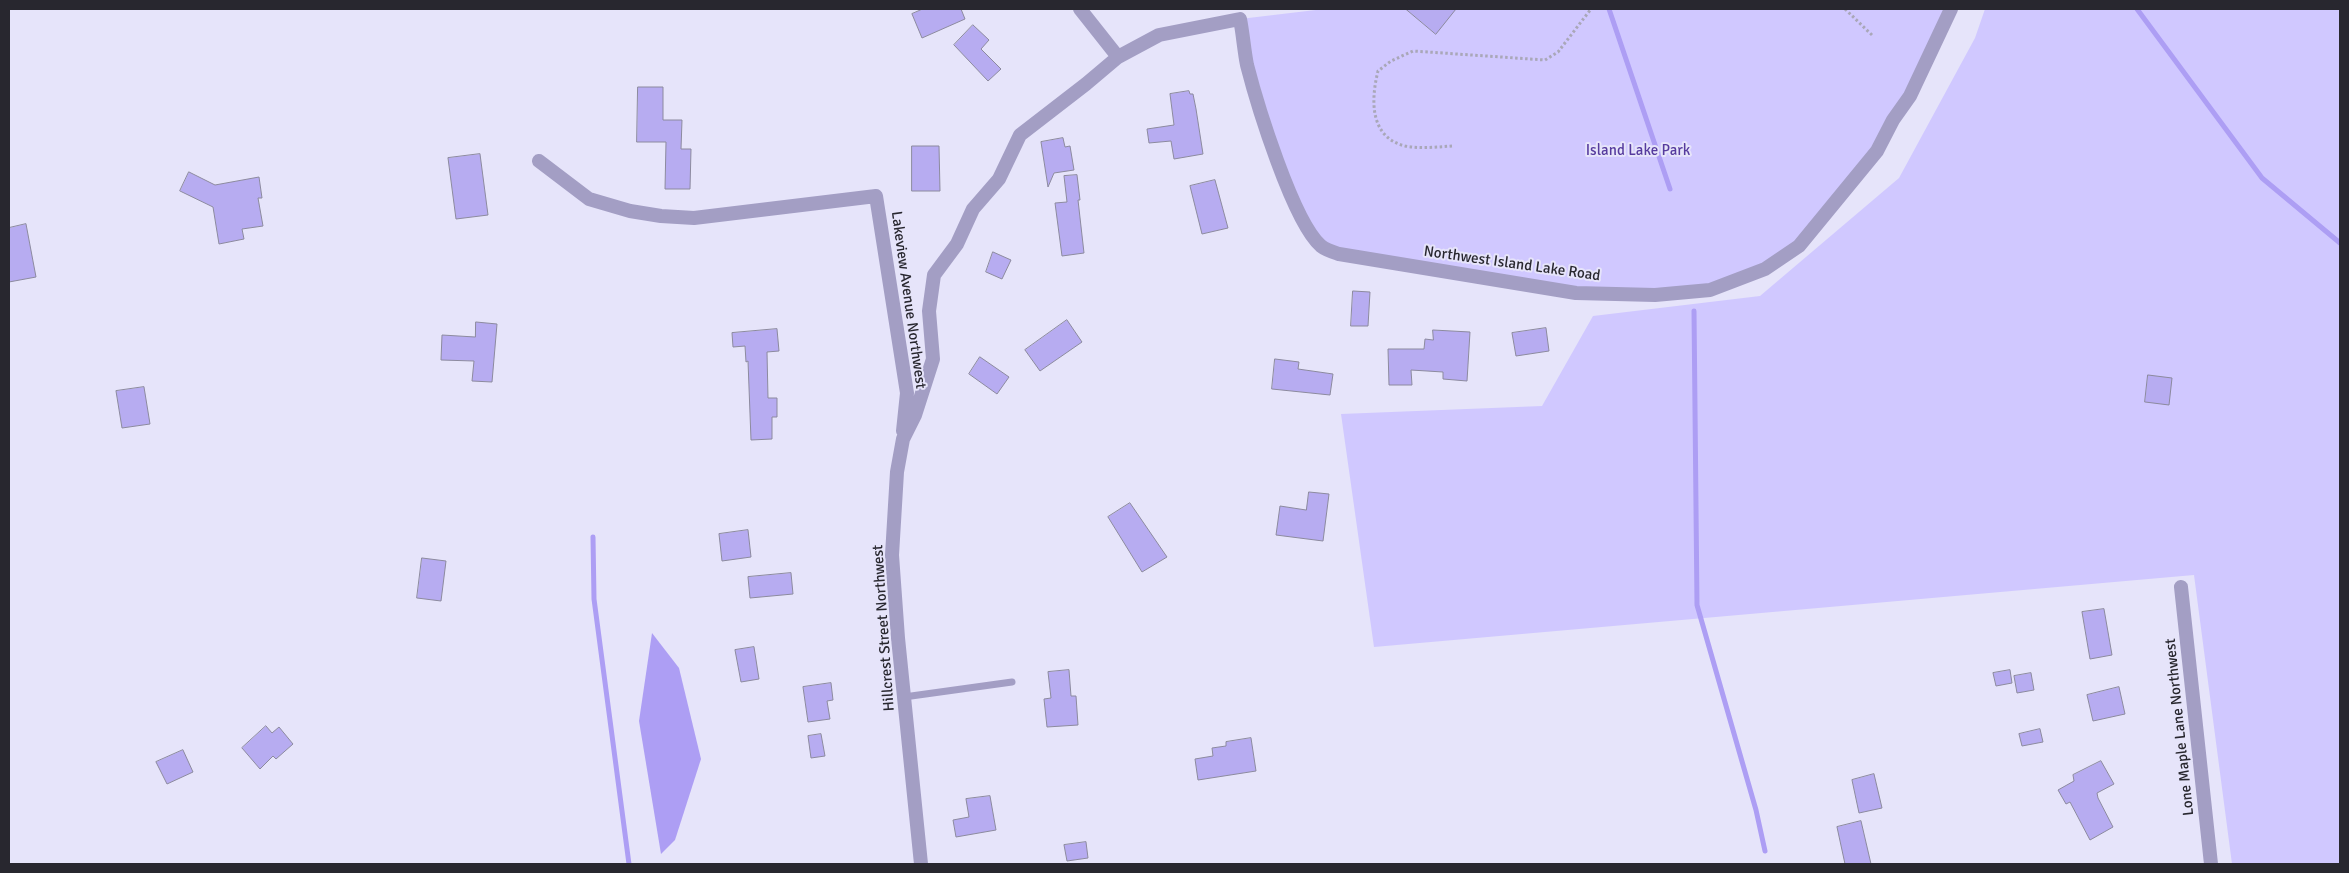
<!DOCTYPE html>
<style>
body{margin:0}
#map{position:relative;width:2349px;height:873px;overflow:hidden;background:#e6e4fa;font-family:Signika,sans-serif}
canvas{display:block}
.frame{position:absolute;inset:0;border:10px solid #28272f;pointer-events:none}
</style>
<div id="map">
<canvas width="2349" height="873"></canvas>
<div class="frame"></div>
</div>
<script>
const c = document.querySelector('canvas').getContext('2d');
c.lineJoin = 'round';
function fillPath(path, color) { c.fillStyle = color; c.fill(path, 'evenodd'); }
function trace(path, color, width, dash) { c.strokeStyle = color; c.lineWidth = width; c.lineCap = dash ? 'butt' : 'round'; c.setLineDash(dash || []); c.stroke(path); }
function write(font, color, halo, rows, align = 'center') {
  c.font = font + ' Signika,sans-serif'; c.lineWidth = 4; c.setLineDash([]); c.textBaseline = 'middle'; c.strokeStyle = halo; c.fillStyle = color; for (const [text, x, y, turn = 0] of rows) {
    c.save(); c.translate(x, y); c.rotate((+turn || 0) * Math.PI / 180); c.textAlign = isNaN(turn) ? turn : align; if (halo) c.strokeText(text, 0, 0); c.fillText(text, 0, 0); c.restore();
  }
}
fillPath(new Path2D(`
 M1324,9h627l-41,87 -111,150 -89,44 -134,3 -254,-46 -30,-49 -52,-179z
 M1985,9h355v855h-108l-38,-289 -820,72 -33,-233 201,-8 51,-90 167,-20 139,-118 76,-140z`), '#d0c8ff');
fillPath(new Path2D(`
 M652,633l27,35 22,91 -26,81 -14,14 -22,-133z`), '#ad9ef4');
trace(new Path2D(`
 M1609,9l61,180
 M2137,9l125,169 78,65
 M1694,311l3,294 59,205 9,41
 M593,537l1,62 35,265`), '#ad9ef4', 5);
const building = new Path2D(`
 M923,9h38l4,10 -43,19 -10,-24z
 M1406,9h50l-20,25z
 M973,25l16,15 -8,9 20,20 -13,12 -34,-36z
 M638,87h25v33h19l-1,29h10l-1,40h-25l1,-47h-29z
 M1189,91l1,3h3l3,15 7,45 -29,5 -3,-18 -22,2 -2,-14 27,-4 -4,-31z
 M1063,138l2,9 5,-1 4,24 -20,3 -6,14 -7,-45z
 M912,146h27l1,45h-28z
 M480,154l8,61 -32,4 -8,-61z
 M189,172l26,13 44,-8 3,21h-4l5,28 -21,3 2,10 -25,5 -6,-37 -33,-16z
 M1077,175l3,25h-2l6,53 -22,3 -7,-53 12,-1 -3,-26z
 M1215,180l13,48 -26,6 -12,-48z
 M26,224l10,53 -27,5v-54z
 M993,252l18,8 -9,19 -16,-7z
 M1353,291l17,1 -2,34h-17z
 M1067,320l15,22 -42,29 -15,-21z
 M476,322l21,2 -5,58 -20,-1 2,-20 -33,-1 1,-25 33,2z
 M1546,328l3,23 -33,5 -4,-23z
 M777,329l2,22 -12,1 1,46h9v19h-5v22l-21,1 -3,-79 -2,1 -1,-16 -12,1 -1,-14z
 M1433,330l37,2 -3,49 -24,-2v-7l-32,-2 1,15h-23l-1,-36h36l1,-10 8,1z
 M980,357l29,20 -12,17 -28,-20z
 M1275,359l24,3 -1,7 35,5 -3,21 -58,-6z
 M2148,375l24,3 -3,27 -24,-3z
 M144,387l6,37 -28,4 -6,-37z
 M1309,492l20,2 -6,47 -47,-6 4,-29 26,4z
 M1130,503l37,54 -25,15 -34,-55z
 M748,530l3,27 -29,4 -3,-27z
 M422,558l24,3 -5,40 -24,-3z
 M791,573l2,21 -43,4 -2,-21z
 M2104,609l8,46 -22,4 -8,-47z
 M754,647l5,32 -18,3 -6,-32z
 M1069,670l2,26h5l2,29 -31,2 -3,-28 7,-1 -3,-26z
 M2010,670l2,13 -16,3 -3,-13z
 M2031,673l3,17 -17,3 -3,-17z
 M831,683l2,17 -6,1 3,18 -22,3 -5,-35z
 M2119,687l6,27 -32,7 -6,-26z
 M266,726l6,7 7,-6 14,17 -17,15 -3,-3 -13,13 -18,-21z
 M2040,729l3,13 -21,4 -3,-12z
 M821,734l4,22 -14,2 -3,-22z
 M1251,738l5,33 -58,9 -3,-21 18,-3 -1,-8 14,-2v-4z
 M183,750l10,22 -26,12 -11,-22z
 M2101,761l13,23 -17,9 1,5 15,29 -23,13 -20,-38 -4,2 -8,-14 16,-9 -1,-6z
 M1874,774l8,34 -23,5 -7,-33z
 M990,796l6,34 -40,7 -3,-17 16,-3 -3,-18z
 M1861,821l10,43h-26l-8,-37z
 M1086,842l2,16 -21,3 -3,-16z`);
fillPath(building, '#b7acf1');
trace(building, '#8c8a9e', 1);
trace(new Path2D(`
 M1845,9l28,27
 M1452,146c-15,1 -31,3 -47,0 -36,-9 -34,-47 -27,-75l13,-10 22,-10 132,9 13,-8 33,-43`), '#a9a7b8', 3, [2.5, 2.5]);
trace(new Path2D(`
 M904,697l108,-15`), '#a39ec4', 7);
trace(new Path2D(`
 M1080,9l38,48
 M1240,19c3,15 4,31 7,46 10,39 46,157 74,181 5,4 12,6 18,8l237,39 79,2 55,-5 55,-21 34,-23 78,-95 16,-31 17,-24 41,-87
 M539,161l50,38 41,12 31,5 33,2 182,-22 31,197 -4,38
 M2181,587l30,277
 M921,864l-23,-226 -6,-83 5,-83 6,-33 12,-24 18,-56 -4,-48 5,-36 23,-31 16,-35 26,-30 21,-44 66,-51 32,-27 41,-22 81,-16`), '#a39ec4', 14);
write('15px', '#563b9e', '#e6e4fa', [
 ["Island Lake Park",1638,151]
]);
write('15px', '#28272f', '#e6e4fa', [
 ["Northwest Island Lake Road",1512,264,8],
 ["Lakeview Avenue Northwest",908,300,82],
 ["Hillcrest Street Northwest",884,628,-94],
 ["Lone Maple Lane Northwest",2180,727,-96]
]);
</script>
